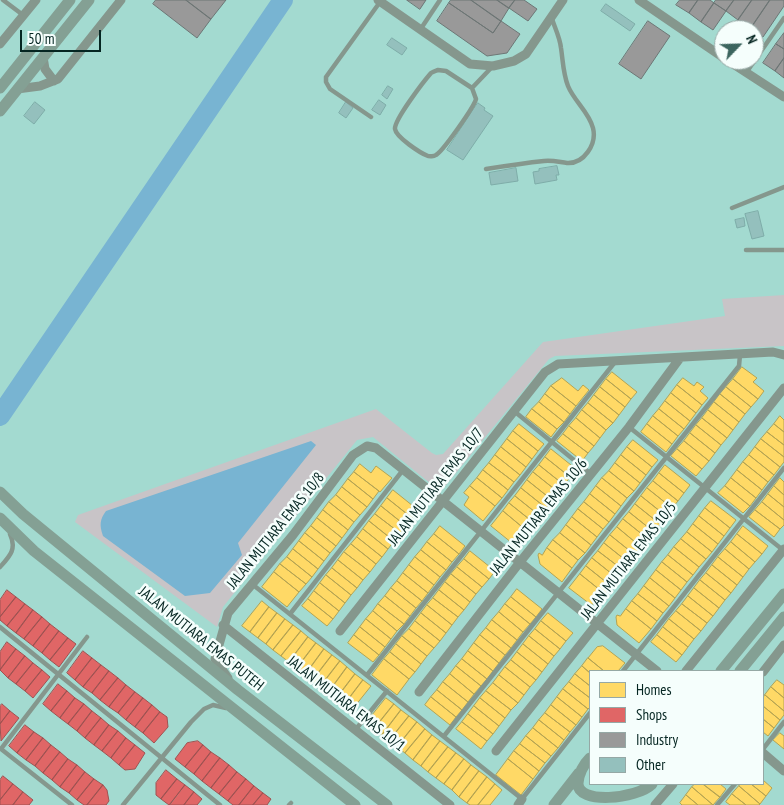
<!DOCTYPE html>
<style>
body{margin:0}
#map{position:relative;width:784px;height:805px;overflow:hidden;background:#a3dad0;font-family:"PT Sans Narrow",sans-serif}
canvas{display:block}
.legend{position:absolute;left:589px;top:670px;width:175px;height:115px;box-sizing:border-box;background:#f5fefc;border:1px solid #95a8a5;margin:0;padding:6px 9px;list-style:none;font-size:15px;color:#052622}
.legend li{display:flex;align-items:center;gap:10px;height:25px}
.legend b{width:25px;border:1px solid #95a8a5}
.north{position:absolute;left:714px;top:20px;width:50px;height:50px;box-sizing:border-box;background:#f5fefc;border:1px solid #95a8a5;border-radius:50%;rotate:66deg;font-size:14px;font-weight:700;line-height:20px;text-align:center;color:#052622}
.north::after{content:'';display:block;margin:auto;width:18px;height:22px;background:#3c655f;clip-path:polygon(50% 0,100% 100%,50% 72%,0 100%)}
.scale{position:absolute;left:20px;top:30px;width:81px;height:22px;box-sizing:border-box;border:2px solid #052622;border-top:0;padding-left:6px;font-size:15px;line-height:18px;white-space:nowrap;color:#052622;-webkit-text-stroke:4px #f5fefc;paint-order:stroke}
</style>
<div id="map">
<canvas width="784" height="805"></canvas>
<ul class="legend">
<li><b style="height:14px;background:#ffd966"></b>Homes</li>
<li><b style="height:14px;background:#e06666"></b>Shops</li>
<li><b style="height:14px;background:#999"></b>Industry</li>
<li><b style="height:14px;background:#94c0bd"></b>Other</li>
</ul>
<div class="north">N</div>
<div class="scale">50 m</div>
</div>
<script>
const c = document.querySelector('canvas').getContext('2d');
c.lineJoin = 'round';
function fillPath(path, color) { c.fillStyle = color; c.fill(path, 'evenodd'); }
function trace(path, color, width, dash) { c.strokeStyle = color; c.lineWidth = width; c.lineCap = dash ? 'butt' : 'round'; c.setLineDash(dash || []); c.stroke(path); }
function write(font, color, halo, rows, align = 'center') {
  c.font = font + ' "PT Sans Narrow",sans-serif'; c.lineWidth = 5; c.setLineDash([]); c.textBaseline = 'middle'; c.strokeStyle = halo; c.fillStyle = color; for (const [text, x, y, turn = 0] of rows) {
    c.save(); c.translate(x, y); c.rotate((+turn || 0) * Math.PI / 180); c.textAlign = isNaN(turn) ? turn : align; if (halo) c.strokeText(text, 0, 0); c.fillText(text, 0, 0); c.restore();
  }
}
fillPath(new Path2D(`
 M784,295v51l-229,10 -6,3 -103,126 -6,3h-4l-63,-51 -16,3 -134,167 -6,20 -142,-105 3,-7 298,-106 56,44 4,2 7,-1 100,-112 182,-26 -3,-17z`), '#c8c4c7');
fillPath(new Path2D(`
 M311,441l5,4 -78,98 4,12 -32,38 -25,3 -82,-60c-4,-11 -3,-17 3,-25z`), '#78b4d2');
const homes = new Path2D(`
 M742,367l15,11 -4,4 11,9 -6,8 -25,-20z
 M612,372l25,20 -6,7 -25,-20z
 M562,378l16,13 5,-6 6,5 -13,16 -25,-20z
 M683,378l11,8 3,-4 7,5 -4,4 8,7 -6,7 -25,-20z
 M606,379l25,20 -6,8 -25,-20z
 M733,379l25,20 -7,8 -25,-20z
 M677,385l25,20 -6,8 -25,-20z
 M551,386l25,20 -6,8 -25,-20z
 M600,387l25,20 -6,8 -25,-20z
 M726,387l25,20 -6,7 -25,-20z
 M671,393l25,20 -6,8 -25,-20z
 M545,394l25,20 -6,8 -25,-20z
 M720,394l25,20 -6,8 -25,-20z
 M594,395l25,20 -6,8 -25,-20z
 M665,401l25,20 -6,8 -25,-20z
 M539,402l25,20 -7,7 -25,-20z
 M714,402l25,20 -6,8 -25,-20z
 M588,403l25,20 -7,7 -24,-20z
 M532,409l25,20 -6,8 -25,-20z
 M659,409l25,20 -6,7 -25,-20z
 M582,410l24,20 -6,8 -24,-20z
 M708,410l25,20 -6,8 -25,-20z
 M653,416l25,20 -6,8 -25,-20z
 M780,416l4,4v12l-10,-8z
 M576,418l24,20 -6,8 -25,-20z
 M702,418l25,20 -6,7 -25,-20z
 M519,424l25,20 -6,7 -25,-20z
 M647,424l25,20 -6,8 -25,-20z
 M774,424l10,8v13l-17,-13z
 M696,425l25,20 -6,8 -25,-20z
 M569,426l25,20 -6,7 -25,-19z
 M513,431l25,20 -6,8 -25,-20z
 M767,432l17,13v12l-23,-18z
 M690,433l25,20 -6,8 -25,-20z
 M563,434l25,19 -6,8 -25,-20z
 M507,439l25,20 -6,8 -25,-20z
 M761,439l23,18v5l-4,5 -25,-20z
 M633,440l25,20 -6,7 -25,-20z
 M684,441l25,20 -7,8 -25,-20z
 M501,447l25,20 -6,8 -25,-20z
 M627,447l25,20 -6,8 -25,-20z
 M755,447l25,20 -6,8 -25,-20z
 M551,449l25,20 -6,8 -25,-20z
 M677,449l25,20 -6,7 -25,-20z
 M495,455l25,20 -6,7 -25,-19z
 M621,455l25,20 -6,8 -25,-20z
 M749,455l25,20 -6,7 -25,-20z
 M545,457l25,20 -6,8 -25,-20z
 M743,462l25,20 -6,8 -25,-20z
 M489,463l25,19 -6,8 -25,-20z
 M615,463l25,20 -6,8 -25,-20z
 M360,464l11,9 5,-7 16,12 -12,14 -26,-20z
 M539,465l25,20 -6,7 -25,-20z
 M665,465l25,20 -6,8 -25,-20z
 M483,470l25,20 -6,8 -25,-20z
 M737,470l25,20 -6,8 -25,-20z
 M609,471l25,20 -7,7 -25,-20z
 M354,472l25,19 -6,8 -25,-20z
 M533,472l25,20 -6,8 -25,-20z
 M659,473l25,20 -6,8 -25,-20z
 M477,478l25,20 -7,8 -25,-20z
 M602,478l25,20 -6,8 -25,-20z
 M731,478l25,20 -6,8 -25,-20z
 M780,478l4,4v13l-10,-9z
 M348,479l25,20 -6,8 -25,-20z
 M527,480l25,20 -6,8 -25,-20z
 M653,481l25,20 -6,7 -25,-20z
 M470,486l25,20 -12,15 -19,-16 5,-8 -5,-4z
 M596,486l25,20 -6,8 -25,-20z
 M725,486l25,20 -7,7 -25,-20z
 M774,486l10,9v12l-16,-13z
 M342,487l25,20 -7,8 -24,-20z
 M521,488l25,20 -6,8 -25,-20z
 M647,488l25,20 -6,8 -25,-20z
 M393,490l25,20 -6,8 -25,-20z
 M590,494l25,20 -6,8 -25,-20z
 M768,494l16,13v13l-22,-18z
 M336,495l24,20 -6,7 -25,-20z
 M515,496l25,20 -6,7 -25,-20z
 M641,496l25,20 -6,8 -25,-20z
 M387,498l25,20 -6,8 -25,-20z
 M711,501l25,19 -6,8 -25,-20z
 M329,502l25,20 -6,8 -25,-20z
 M584,502l25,20 -6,7 -25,-20z
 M762,502l22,18v5l-4,4 -25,-19z
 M509,503l25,20 -7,8 -24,-20z
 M635,504l25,20 -6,8 -25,-20z
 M381,506l25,20 -6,7 -25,-19z
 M705,508l25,20 -6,8 -25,-20z
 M578,509l25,20 -6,8 -25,-20z
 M323,510l25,20 -6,8 -25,-20z
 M755,510l25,19 -6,8 -25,-20z
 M503,511l24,20 -5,8 2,2 -1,1 -11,1 -21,-17z
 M629,512l25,20 -6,7 -25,-20z
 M375,514l25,19 -6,8 -25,-20z
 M699,516l25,20 -6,8 -25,-20z
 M572,517l25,20 -6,8 -25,-20z
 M317,518l25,20 -6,8 -25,-20z
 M623,519l25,20 -7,8 -24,-20z
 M369,521l25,20 -6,8 -25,-20z
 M693,524l25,20 -6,8 -25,-20z
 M566,525l25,20 -6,8 -25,-20z
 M311,526l25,20 -6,7 -25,-20z
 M440,526l25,20 -6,8 -25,-20z
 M743,526l25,20 -6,8 -25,-20z
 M617,527l24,20 -6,8 -25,-20z
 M363,529l25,20 -6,8 -25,-20z
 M687,532l25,20 -6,7 -25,-20z
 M305,533l25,20 -6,8 -25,-20z
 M560,533l25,20 -7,7 -25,-20z
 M434,534l25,20 -7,8 -25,-20z
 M737,534l25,20 -7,8 -24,-20z
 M610,535l25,20 -6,8 -25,-20z
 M357,537l25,20 -6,7 -25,-20z
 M681,539l25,20 -7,8 -25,-20z
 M553,540l25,20 -6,8 -25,-20z
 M299,541l25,20 -6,8 -25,-20z
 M427,542l25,20 -6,8 -25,-20z
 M731,542l24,20 -6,7 -24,-20z
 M604,543l25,20 -6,7 -25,-19z
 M351,544l25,20 -6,8 -26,-20z
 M674,547l25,20 -6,8 -25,-20z
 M547,548l25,20 -10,14 -22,-18 -2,-9 1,-2 3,2z
 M293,549l25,20 -6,8 -25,-20z
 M725,549l24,20 -6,8 -25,-20z
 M421,550l25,20 -6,7 -25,-20z
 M470,551l25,20 -6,8 -25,-20z
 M598,551l25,19 -6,8 -25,-20z
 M344,552l26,20 -7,8 -25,-20z
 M668,555l25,20 -6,7 -25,-20z
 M287,557l25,20 -6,7 -26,-20z
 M415,557l25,20 -6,8 -25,-20z
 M718,557l25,20 -6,8 -25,-20z
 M592,558l25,20 -6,8 -25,-20z
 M464,559l25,20 -7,8 -25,-20z
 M338,560l25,20 -6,8 -25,-20z
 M662,562l25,20 -6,8 -25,-20z
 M280,564l26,20 -7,8 -25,-20z
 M409,565l25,20 -6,8 -25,-20z
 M712,565l25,20 -6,8 -25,-20z
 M586,566l25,20 -6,8 -25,-20z
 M457,567l25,20 -6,7 -25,-20z
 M332,568l25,20 -6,7 -25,-20z
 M656,570l25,20 -6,8 -25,-20z
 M274,572l25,20 -12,15 -25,-20z
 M403,573l25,20 -6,8 -25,-20z
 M706,573l25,20 -6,7 -25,-20z
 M451,574l25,20 -6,8 -25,-20z
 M580,574l25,20 -8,10h-7l-21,-16z
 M326,575l25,20 -6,8 -25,-20z
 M650,578l25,20 -6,8 -25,-20z
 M700,580l25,20 -6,8 -25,-20z
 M397,581l25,20 -6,7 -25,-20z
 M445,582l25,20 -6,8 -25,-20z
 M320,583l25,20 -6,8 -25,-20z
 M644,586l25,20 -6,7 -25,-19z
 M391,588l25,20 -6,8 -25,-20z
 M694,588l25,20 -6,8 -25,-20z
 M517,589l25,20 -6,8 -25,-20z
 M439,590l25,20 -6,7 -25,-19z
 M314,591l25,20 -6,8 -25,-20z
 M638,594l25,19 -6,8 -25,-20z
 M385,596l25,20 -6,8 -26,-20z
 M688,596l25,20 -6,7 -25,-19z
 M511,597l25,20 -6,7 -25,-20z
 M433,598l25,19 -6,8 -25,-20z
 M308,599l25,20 -6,7 -25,-20z
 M262,601l7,6 -19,25 -8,-6z
 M632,601l25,20 -6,8 -25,-20z
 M378,604l26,20 -7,7 -24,-20z
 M505,604l25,20 -7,8 -24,-20z
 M682,604l25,19 -6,8 -25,-20z
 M427,605l25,20 -6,8 -25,-20z
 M269,607l8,6 -19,25 -8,-6z
 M626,609l25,20 -12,14 -22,-18 -1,-8 1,-2 3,1z
 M373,611l24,20 -6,8 -25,-20z
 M676,611l25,20 -7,8 -25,-20z
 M499,612l24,20 -6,8 -25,-20z
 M277,613l8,6 -19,25 -8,-6z
 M421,613l25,20 -6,8 -25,-20z
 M548,613l25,20 -7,8 -25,-20z
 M285,619l8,6 -20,25 -7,-6z
 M366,619l25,20 -6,8 -25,-20z
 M669,619l25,20 -6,8 -25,-20z
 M492,620l25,20 -6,8 -25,-20z
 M415,621l25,20 -6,7 -25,-19z
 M541,621l25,20 -6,8 -25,-20z
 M293,625l8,6 -20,25 -8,-6z
 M360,627l25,20 -6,8 -25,-20z
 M663,627l25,20 -6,8 -25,-20z
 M486,628l25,20 -6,7 -25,-20z
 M409,629l25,19 -7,8 -25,-20z
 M535,629l25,20 -6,7 -25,-20z
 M301,631l7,6 -19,25 -8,-6z
 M354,635l25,20 -6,7 -25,-19z
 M480,635l25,20 -6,8 -25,-20z
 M657,635l25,20 -6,7 -25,-20z
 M402,636l25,20 -6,8 -25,-20z
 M529,636l25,20 -6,8 -25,-20z
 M308,637l8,6 -19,25 -8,-6z
 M316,643l8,6 -19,26 -8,-7z
 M474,643l25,20 -6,8 -25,-20z
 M396,644l25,20 -6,8 -25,-20z
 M523,644l25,20 -6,8 -25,-20z
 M603,646l22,17 -7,8h-14l-16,-13 9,-11z
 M324,649l8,6 -20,26 -7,-6z
 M468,651l25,20 -6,8 -25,-20z
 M390,652l25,20 -6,7 -25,-20z
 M517,652l25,20 -6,8 -25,-20z
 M332,655l8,6 -20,26 -8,-6z
 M588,658l16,13h-14v2l-8,-7z
 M384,659l25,20 -12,16 -25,-20z
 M462,659l25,20 -6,7 -25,-20z
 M511,660l25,20 -6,7 -25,-20z
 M340,661l7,6 -19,26 -8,-6z
 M456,666l25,20 -7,8 -24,-20z
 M582,666l8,7v13l-15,-12z
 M347,667l8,7 -19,25 -8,-6z
 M505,667l25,20 -6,8 -25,-20z
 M355,674l8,6 -19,25 -8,-6z
 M450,674l24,20 -6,8 -25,-20z
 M575,674l15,12v12l-21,-16z
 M499,675l25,20 -6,8 -25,-20z
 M363,680l8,6 -20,25 -7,-6z
 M777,680l7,5v13l-13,-11z
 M443,682l25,20 -6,8 -25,-20z
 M569,682l21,16v9l-2,2 -25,-20z
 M493,683l25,20 -7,7 -25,-19z
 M771,687l13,11v13l-19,-16z
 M563,689l25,20 -6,8 -25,-20z
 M437,690l25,20 -6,7 -25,-20z
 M486,691l25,19 -6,8 -25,-20z
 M765,695l19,16v4l-4,5 -17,-14v-8z
 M431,697l25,20 -6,8 -25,-20z
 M557,697l25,20 -6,8 -25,-20z
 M386,698l8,6 -20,25 -8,-6z
 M480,698l25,20 -6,8 -25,-20z
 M394,704l7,6 -19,25 -8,-6z
 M551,705l25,20 -6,7 -25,-19z
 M474,706l25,20 -6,8 -25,-20z
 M763,706l17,14 -6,8 -11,-9z
 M401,710l8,6 -20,25 -7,-6z
 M545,713l25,19 -6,8 -25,-20z
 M468,714l25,20 -6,7 -25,-19z
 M409,716l8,6 -20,25 -8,-6z
 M763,719l11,9 -6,8 -5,-4z
 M539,720l25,20 -6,8 -25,-20z
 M417,722l8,7 -20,24 -8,-6z
 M462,722l25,19 -6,8 -25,-20z
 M533,728l25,20 -7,8 -25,-20z
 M425,729l7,6 -19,25 -8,-7z
 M780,733l4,3v13l-11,-9z
 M432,735l8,6 -19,25 -8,-6z
 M526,736l25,20 -6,7 -25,-19z
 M440,741l8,6 -20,25 -7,-6z
 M520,744l25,19 -6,8 -25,-20z
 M448,747l8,6 -20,25 -8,-6z
 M514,751l25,20 -6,8 -25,-20z
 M456,753l8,6 -20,25 -8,-6z
 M464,759l7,6 -19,25 -8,-6z
 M508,759l25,20 -12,16 -25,-20z
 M471,765l8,6 -20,26 -7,-7z
 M479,771l8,6 -20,26 -8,-6z
 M487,777l8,7 -17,21h-8l-3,-2z
 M763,780l9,8 -6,8 -15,-12h12z
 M495,784l7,6 -12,15h-12z
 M695,784h8l17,13 -7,8 -21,-18z
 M703,784h17l6,5 -6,8z
 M741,784h10l15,12 -6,8 -21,-18z
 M739,786l21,18 -1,1h-13l-14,-11z
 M692,787l21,18h-15l-12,-10z
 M732,794l14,11h-16l-4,-3z
 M686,795l12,10h-16l-2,-2z`);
fillPath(homes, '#ffd966');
trace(homes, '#b4a352', 1);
const shops = new Path2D(`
 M7,590l9,7 -16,20v-17z
 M16,597l9,7 -18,22 -7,-6v-3z
 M25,604l8,6 -17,23 -9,-7z
 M33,610l9,7 -18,22 -8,-6z
 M42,617l8,7 -17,22 -9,-7z
 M50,624l9,7 -17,22 -9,-7z
 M59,631l9,7 -18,22 -8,-7z
 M68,638l8,6 -17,23 -9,-7z
 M7,642l9,7 -16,21v-18z
 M16,649l9,7 -17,22 -8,-8z
 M83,651l9,7 -17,22 -8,-7z
 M25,656l8,7 -17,21 -8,-6z
 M92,658l9,7 -18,22 -8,-7z
 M33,663l9,7 -17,21 -9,-7z
 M101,665l8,6 -17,22 -9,-6z
 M42,670l8,7 -17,21 -8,-7z
 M109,671l9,7 -18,22 -8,-7z
 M118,678l8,7 -17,22 -9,-7z
 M58,684l9,7 -16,20 -8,-7z
 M126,685l9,7 -17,21 -9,-6z
 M67,691l8,7 -15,20 -9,-7z
 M135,692l8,6 -17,22 -8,-7z
 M75,698l9,6 -16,20 -8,-6z
 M143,698l9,7 -17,22 -9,-7z
 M2,704l8,7 -10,13v-18z
 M84,704l8,7 -15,20 -9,-7z
 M152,705l8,7 -17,21 -8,-6z
 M10,711l9,7 -18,23 -1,-17z
 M92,711l9,7 -16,20 -8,-7z
 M160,712l7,5 1,10 -14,16 -11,-10z
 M101,718l8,7 -15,20 -9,-7z
 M25,725l9,7 -17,21 -8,-7z
 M109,725l9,6 -16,20 -8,-6z
 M118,731l8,7 -15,20 -9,-7z
 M34,732l9,6 -17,22 -9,-7z
 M43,738l8,7 -16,21 -9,-6z
 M126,738l9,7 -16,20 -8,-7z
 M198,741l5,4 -18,22 -10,-8 12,-16z
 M51,745l9,7 -17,21 -8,-7z
 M135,745l10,8 -10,16 -10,1 -6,-5z
 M203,745l8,7 -17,22 -9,-7z
 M60,752l8,7 -16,21 -9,-7z
 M211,752l9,6 -18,23 -8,-7z
 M220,758l9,7 -18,23 -9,-7z
 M68,759l9,6 -17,22 -8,-7z
 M77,765l8,7 -16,21 -9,-6z
 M229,765l8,7 -18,22 -8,-6z
 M166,770l11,9 -16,20 -5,-4v-12z
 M85,772l9,7 -17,21 -8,-7z
 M237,772l9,7 -18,22 -9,-7z
 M3,776l10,8 -13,16v-20z
 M94,779l9,6 -16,20h-3l-7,-5z
 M177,779l8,6 -16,20 -8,-6z
 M246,779l8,7 -15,19h-6l-5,-4z
 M13,784l10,8 -10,13h-13v-5z
 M103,785l4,5 2,11 -3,4h-19z
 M185,785l9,7 -10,13h-14z
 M254,786l9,7 -10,12h-14z
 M23,792l10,8 -4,5h-16z
 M194,792l8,7 -5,6h-13z
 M263,793l8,6 -4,6h-14z`);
fillPath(shops, '#e06666');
trace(shops, '#9e5352', 1);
const industry = new Path2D(`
 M156,0h30l25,19 -14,19 -44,-34z
 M186,0h40l-15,19z
 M407,0h19l-6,9z
 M451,0h20l30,21 -8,12 -44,-30z
 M471,0h26l12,8 -8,13z
 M497,0h18l-6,8z
 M515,0h9l13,9 -9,12 -19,-13z
 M680,0h18l-9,13 -13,-8z
 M698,0h12l4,3 -13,19 -12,-9z
 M716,0h18l-8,11 -12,-8z
 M734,0h18l-14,20 -12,-9z
 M752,0h18l-19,28 -13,-8z
 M770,0h14v6l-21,31 -12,-9z
 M449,3l44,30 8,-12 19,13 -13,19 -20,3 -50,-35z
 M714,3l12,8 -13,19 -12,-8z
 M738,20l13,8 -2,2h-18z
 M648,21l22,15 -29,43 -22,-15z
 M784,33v16l-8,-5z
 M776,44l8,5v9l-9,13 -12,-8z
 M784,58v20l-9,-7z`);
fillPath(industry, '#999');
trace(industry, '#6d7675', 1);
trace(new Path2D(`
 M0,416l283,-416`), '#78b4d2', 20);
const building = new Path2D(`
 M606,4l29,20 -5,7 -29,-20z
 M392,38l15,10 -5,7 -15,-10z
 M388,86l5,3 -6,10 -5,-4z
 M379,100l7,5 -6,10 -8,-5z
 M35,102l10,8 -11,14 -10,-8z
 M346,102l7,6 -7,10 -7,-5z
 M478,103l7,5 -1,2 9,6 -30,44 -16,-10z
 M557,166l2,9h-3l1,5 -22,4 -2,-12 6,-1v-2z
 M516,168l2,13 -27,4 -2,-12z
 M758,211l6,25 -12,3 -7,-25z
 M744,218l1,8 -8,2 -2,-8z`);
fillPath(building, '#94c0bd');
trace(building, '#7eaca8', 1);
trace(new Path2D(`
 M3,0l20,15
 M420,30l20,-30
 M438,70l8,1 26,17 4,11c-2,8 -33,52 -40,56 -3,2 -4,1 -8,1 -8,-3 -32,-19 -33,-27 -1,-9 29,-48 36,-56 3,-2 4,-2 7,-3z
 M746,73l38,-55
 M472,88l20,-21
 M371,117l-41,-28 -4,-7v-5l54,-75
 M486,169c19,-3 39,-6 58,-8 8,-1 15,1 23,2 17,1 30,-19 26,-35 -4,-16 -19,-27 -25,-42 -5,-13 -5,-25 -7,-38 -1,-10 -6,-20 -9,-29
 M732,208l52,-21
 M746,250h38
 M514,411l77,63
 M629,427l154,123
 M0,567c10,-11 17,-18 10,-33
 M252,584l270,215 68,-86
 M290,614l113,-144
 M0,627l220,178
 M623,671l161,-203
 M367,675l248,-313
 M356,729l31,-38
 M444,736l295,-370 1,-11
 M1,749l86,-112
 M1,749l71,56
 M763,749l21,-27
 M123,805l68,-83 13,-13 9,-4 13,3
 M289,805l2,-2
 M717,805l18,-21`), '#85978d', 4.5);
trace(new Path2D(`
 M378,0l92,64 23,2 21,-5 12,-7 37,-54
 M639,0l85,58
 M0,44l36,-44
 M43,57l2,12 9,12
 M727,60l57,37
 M17,89l23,-3 18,-7 63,-79
 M223,625l227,180
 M340,631l205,-259 13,-8 215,-12 11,3
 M686,671l98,-122
 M763,672l21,-27
 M228,678l-13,-19 13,-46 65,-78 60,-80 14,-9 9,2 281,223
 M419,692l101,-130 109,-135 51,-69
 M496,751l288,-363
 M763,753l21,18
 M518,805l4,-6
 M655,805l18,-21`), '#85978d', 9);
trace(new Path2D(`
 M0,88l70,-88
 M0,111l89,-111
 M0,492l23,22 215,176 149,115
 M0,518l34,33 321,254
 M721,671l63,-77
 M740,671l44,-54
 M590,758c-7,7 -11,14 -12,25 -1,22 59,16 74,1
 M554,805l25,-32`), '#84a094', 11);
write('15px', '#052622', '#f5fefc', [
 ["JALAN MUTIARA EMAS 10/7",436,487,-52],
 ["JALAN MUTIARA EMAS 10/6",539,517,-51],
 ["JALAN MUTIARA EMAS 10/8",276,531,-51],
 ["JALAN MUTIARA EMAS 10/5",629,561,-52],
 ["JALAN MUTIARA EMAS PUTEH",201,639,39],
 ["JALAN MUTIARA EMAS 10/1",346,704,38]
]);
</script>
